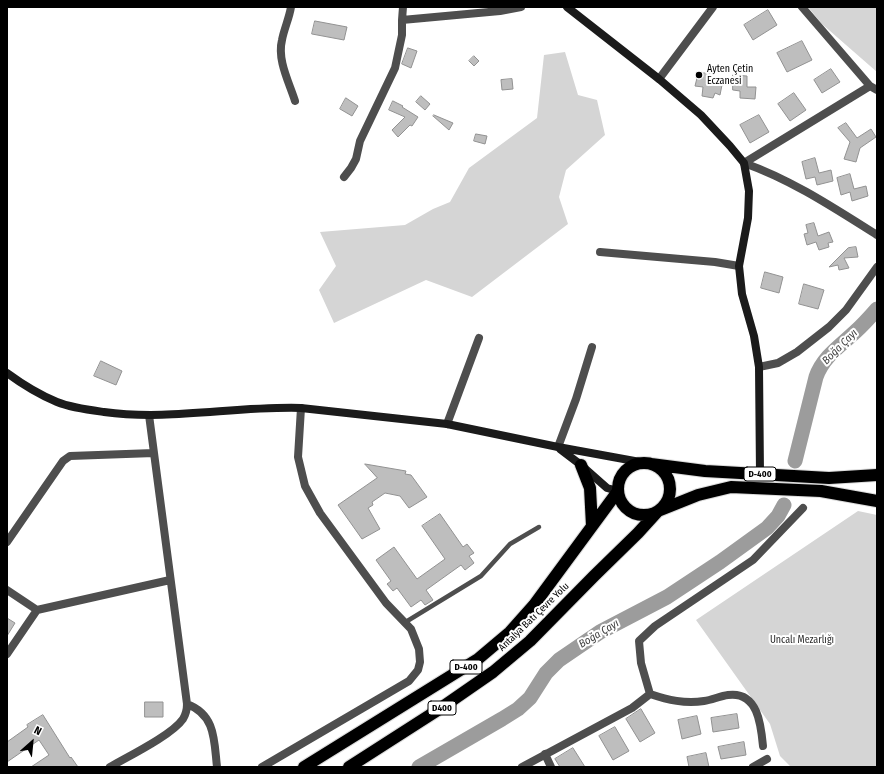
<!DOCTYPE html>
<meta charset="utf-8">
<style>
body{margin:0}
#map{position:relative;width:884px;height:774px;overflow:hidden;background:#fff;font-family:"Fira Sans Condensed",sans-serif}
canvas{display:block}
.frame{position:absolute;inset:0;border:8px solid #000;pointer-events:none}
.north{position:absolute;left:12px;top:722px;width:40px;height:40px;-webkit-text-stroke:3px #fff;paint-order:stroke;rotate:27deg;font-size:11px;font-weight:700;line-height:16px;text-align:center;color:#000}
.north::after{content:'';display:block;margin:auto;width:14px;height:18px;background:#000;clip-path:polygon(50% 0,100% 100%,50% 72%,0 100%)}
</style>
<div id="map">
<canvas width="884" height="774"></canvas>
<div class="frame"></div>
<div class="north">N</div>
</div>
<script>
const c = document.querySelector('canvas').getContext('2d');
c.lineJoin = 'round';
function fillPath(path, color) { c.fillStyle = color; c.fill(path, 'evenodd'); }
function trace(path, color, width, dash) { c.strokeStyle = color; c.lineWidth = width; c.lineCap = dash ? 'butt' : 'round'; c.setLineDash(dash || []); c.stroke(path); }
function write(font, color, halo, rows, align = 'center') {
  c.font = font + ' "Fira Sans Condensed",sans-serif'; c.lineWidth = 4; c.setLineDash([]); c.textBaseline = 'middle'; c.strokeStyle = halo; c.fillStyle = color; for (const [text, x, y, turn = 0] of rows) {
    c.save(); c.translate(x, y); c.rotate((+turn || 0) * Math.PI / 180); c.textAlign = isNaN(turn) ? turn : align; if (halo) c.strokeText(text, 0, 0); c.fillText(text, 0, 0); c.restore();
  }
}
fillPath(new Path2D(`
 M808,7h69v65l-55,-48z
 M565,52l13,43 19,5 8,35 -39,35 -7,27 9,27 -96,73 -46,-17 -92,43 -15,-33 17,-24 -16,-34 85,-7 28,-16 17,-7 19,-34 68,-50 7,-63z
 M858,511l19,4v252h-86l-11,-11 -10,-32 -74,-104z`), '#d5d5d5');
trace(new Path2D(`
 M795,461l21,-84c7,-20 24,-31 39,-45 8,-7 15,-15 22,-23
 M419,767l83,-48 16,-10 12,-11 16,-25 13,-13 41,-28 67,-35 53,-35 47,-34 11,-12 6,-11`), '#9c9c9c', 15);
const building = new Path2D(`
 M768,10l9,15 -24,15 -9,-15z
 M315,21l32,6 -3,13 -32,-6z
 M802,41l10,19 -25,12 -10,-19z
 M408,48l9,3 -6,17 -9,-4z
 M474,56l5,5 -5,5 -5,-5z
 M831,69l9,13 -18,11 -8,-13z
 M705,73l8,1 -2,8 11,3 -2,10 -5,-2 -2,5 -11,-2 1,-9 -8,-1 3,-12z
 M733,75l14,1v11h9l-1,12 -15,-1v-7l-7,-1z
 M512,79l1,10 -11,1 -1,-10z
 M794,93l12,17 -16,11 -12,-17z
 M421,96l9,8 -5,6 -9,-8z
 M346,98l12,8 -6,10 -12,-7z
 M393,101l10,5 -1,1 16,10 -6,9 -2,-1 -12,12 -6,-7 13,-13 -16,-7z
 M434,115l19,8 -4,7 -16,-14z
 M759,115l10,17 -19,11 -10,-18z
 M846,123l11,15 14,-9 5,8 -16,11 -4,14 -12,-3 6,-17 -12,-14z
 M476,134l11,2 -2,8 -11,-3z
 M815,158l4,15 12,-3 2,11 -16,4 -2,-8 -9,2 -4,-17z
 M850,174l4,15 12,-3 2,10 -16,5 -2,-9 -9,3 -4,-17z
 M814,223l4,13 11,-4 4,10 -5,1 1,4 -10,3 -3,-8 -9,3 -3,-11 4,-1 -2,-8z
 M856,247l2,10 -14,1 5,10 -10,2 -1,-5 -9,2 19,-19z
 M765,272l18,5 -4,16 -18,-5z
 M804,284l20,6 -6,19 -19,-5z
 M101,361l21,10 -6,14 -22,-9z
 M365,464l41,7 -1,3 6,1 16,22 -18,11 -9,-12 -15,-3 -13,9 1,3 -5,3 12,21 -18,10 -24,-34 39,-27z
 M440,514l23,33 4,-3 7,9 -5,3 5,7 -9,7 -4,-5 -35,25 7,10 -8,5 -4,-5 -10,7 -14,-19 -4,3 -6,-7 4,-3 -15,-21 18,-13 23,32 28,-20 -23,-33z
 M7,618l8,5 -8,13z
 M145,702h18v15h-18z
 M641,709l14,24 -15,9 -14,-23z
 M737,714l2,14 -26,4 -2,-14z
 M43,715l27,43 1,-1 7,10h-47l18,-12 -10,-15 -32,22v-20l21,-15 -1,-2z
 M697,716l4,18 -19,5 -4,-19z
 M615,727l14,24 -16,9 -14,-24z
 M744,742l2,13 -25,4 -3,-12z
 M573,748l12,19h-25l-5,-8z
 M706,753l3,14h-20l-2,-10z`);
fillPath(building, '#bebebe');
trace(building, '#929292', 1);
const highway = new Path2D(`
 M618 489a26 26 0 1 1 52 0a26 26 0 1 1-52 0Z
 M651,464l54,7 124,7 48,-3
 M581,465l9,23 2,38
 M304,767l174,-108 32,-27 24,-27 84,-114
 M349,767l92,-59 52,-36 37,-31 64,-65 44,-43 20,-22 40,-16 33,-8 90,4 56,10`);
trace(highway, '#dbdbdb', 14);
trace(new Path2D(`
 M404,623l77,-47 29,-32 29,-17`), '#4e4e4e', 4.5);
trace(new Path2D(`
 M291,7c-2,12 -7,22 -9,33 -5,20 7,42 13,61
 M802,7l68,79 7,4
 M402,20l1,-13
 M659,79l54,-72
 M744,163c48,17 90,45 133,72
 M744,163l126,-77
 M344,177l7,-9 5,-9 4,-18 35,-73 7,-33v-15l98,-9 21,-4
 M600,252l115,10 24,4
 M759,367l19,-4 19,-11 32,-25 17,-17 31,-43
 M447,424l32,-86
 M558,447l18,-48 16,-52
 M7,542l56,-81 7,-5 84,-3
 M7,590l30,20
 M7,654l30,-44 133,-30
 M650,694c18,6 35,10 54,7 8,-1 16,-5 24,-6 30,-4 33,30 35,51
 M187,704c29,11 27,37 30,63
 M545,754l6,13
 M110,767c19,-11 62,-32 73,-48 3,-5 4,-10 4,-15l-38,-289
 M262,767l147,-86 9,-11 2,-8 -1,-13 -8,-20 -25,-26 -66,-90 -15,-27 -7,-29 3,-49
 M522,767l110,-59 18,-14 -9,-31 -2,-22 16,-15 98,-66 50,-52
 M753,767l14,-8`), '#4e4e4e', 8);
trace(new Path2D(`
 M567,7l92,72 42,36 29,31 14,17 5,28 -1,27 -9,48 3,28 12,42 5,31 1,107
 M7,373c15,11 33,22 50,29 15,6 32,8 47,10 66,9 131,-6 197,-4l146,16 111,23 93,17
 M560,449l21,16 26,23 11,3`), '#1b1b1b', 8);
trace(highway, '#000', 12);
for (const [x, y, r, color] of [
 [699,75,4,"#000"]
]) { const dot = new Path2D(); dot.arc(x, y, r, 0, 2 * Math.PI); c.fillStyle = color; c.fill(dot); trace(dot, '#fff', 1.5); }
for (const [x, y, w] of [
 [760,474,32],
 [466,667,32],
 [442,708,28]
]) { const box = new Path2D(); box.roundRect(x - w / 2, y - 7, w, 14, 3); c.fillStyle = '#fff'; c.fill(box); trace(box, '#000', 1); }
write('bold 9px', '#000', null, [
 ["D-400",760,474],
 ["D-400",466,667],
 ["D400",442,708]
]);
write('10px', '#000', '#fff', [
 ["Ayten Çetin",707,69],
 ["Eczanesi",707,81]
], 'left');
write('10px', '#000', '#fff', [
 ["Antalya Batı Çevre Yolu",534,617,-44]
]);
write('10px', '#2c2c2c', '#fff', [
 ["Uncalı Mezarlığı",802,640]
]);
write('italic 11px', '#3d3d3d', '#fff', [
 ["Boğa Çayı",840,347,-45],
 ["Boğa Çayı",599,634,-31]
]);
</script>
